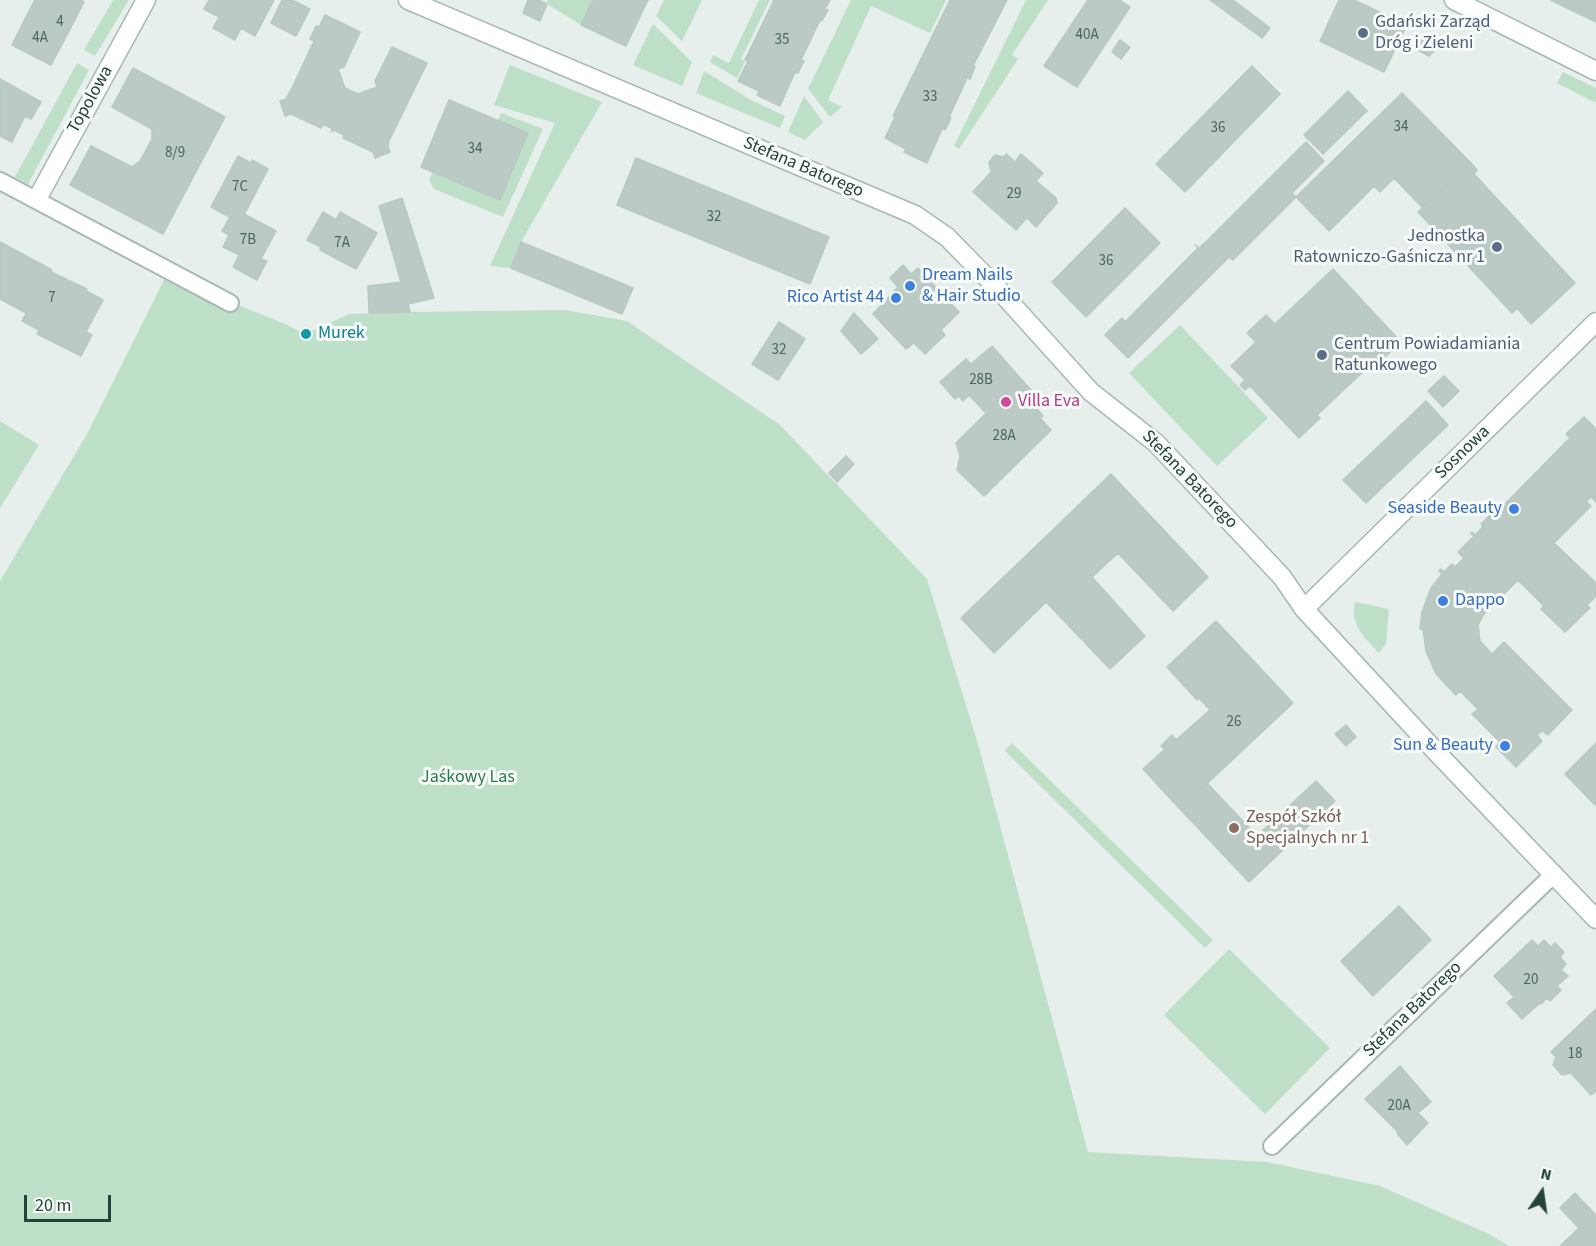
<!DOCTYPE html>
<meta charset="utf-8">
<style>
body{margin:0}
#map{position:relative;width:1596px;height:1246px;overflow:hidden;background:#e6efeb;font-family:"Source Sans 3",sans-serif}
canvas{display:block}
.north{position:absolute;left:1512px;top:1162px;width:60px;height:60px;-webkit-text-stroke:4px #f7fbf9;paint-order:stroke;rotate:13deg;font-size:16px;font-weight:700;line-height:24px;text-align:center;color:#24423a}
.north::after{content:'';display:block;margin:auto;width:21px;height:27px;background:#24423a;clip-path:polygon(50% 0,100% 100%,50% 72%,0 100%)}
.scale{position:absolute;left:24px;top:1195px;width:87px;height:27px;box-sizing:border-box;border:3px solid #24423a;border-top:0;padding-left:8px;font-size:18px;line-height:21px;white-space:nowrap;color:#24423a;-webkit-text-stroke:4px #f7fbf9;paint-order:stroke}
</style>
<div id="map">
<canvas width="1596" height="1246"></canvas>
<div class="north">N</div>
<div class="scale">20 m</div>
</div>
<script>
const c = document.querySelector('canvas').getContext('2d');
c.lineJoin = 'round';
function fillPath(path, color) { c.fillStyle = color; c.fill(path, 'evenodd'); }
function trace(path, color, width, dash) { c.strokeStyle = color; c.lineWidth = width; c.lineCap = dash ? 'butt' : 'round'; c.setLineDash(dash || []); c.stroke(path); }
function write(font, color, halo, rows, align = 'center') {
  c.font = font + ' "Source Sans 3",sans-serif'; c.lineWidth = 6; c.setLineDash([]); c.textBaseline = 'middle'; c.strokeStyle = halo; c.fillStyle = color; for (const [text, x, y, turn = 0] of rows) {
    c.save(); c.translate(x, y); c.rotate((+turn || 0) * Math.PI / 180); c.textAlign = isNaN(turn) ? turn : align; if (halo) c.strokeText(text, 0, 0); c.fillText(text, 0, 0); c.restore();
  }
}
fillPath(new Path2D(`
 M113,0h16l-34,56 -11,-6z
 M548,0h45l-12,25 -34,-21z
 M664,0h38l-20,41 -26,-25z
 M759,0h11l-29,59 4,3 -8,16 -27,-16 3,-7 16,8z
 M851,0h95l-16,33 -59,-27 -43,94 14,7 -12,10 -22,-28z
 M1026,0h22l-36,55 6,4 -59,90 -5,-3z
 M653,24l39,38 -10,24 -49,-21z
 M77,63l12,7 -61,114 -13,-7z
 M510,65l92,37 -81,140 -10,26 -21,-2 65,-143 -61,-18z
 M704,71l47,29 34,16 -5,12 -84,-35z
 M1563,72l33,16v15l-39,-20z
 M804,96l19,26 -18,18 -17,-8z
 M501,113l42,16 -40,88 -69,-28 -5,-9 4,-9 95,-38 -30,-13z
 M166,276l112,45 28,13 43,-20 61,-2 155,-2 62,11 153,104 85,89 62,65 51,165 110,408 179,10 113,24 109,48 20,12h-1509v-665l87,-147z
 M1180,325l88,93 -51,48 -88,-93z
 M0,421l39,24 -39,63z
 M1355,602l34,7 -3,35 -7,9c-14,-15 -30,-29 -24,-51z
 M1012,743l201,197 -8,8 -200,-197z
 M1229,949l101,99 -65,66 -101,-99z`), '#bfe0c8');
const building = new Path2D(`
 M35,0h46l3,2 -16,31 -40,-20z
 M209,0h65l-19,36 -14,-8 -6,12 -22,-12 6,-11 -15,-8z
 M282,0h10l18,9 -14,27 -25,-13z
 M528,0h10l9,4 -7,17 -17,-8z
 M593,0h55l-22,46 -45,-21z
 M774,0h56l-5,9 3,1 -6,11 -2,-1 -19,40 3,1 -6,12 -3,-1 -15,34 -23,-11 2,-4 -21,-10 10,-20 -3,-1z
 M950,0h57l-34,66 2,1 -5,12 -3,-1 -18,39 2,1 -6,12 -3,-1 -15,34 -23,-11 2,-3 -21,-11 10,-21 -2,-1z
 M1088,0h31l11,7 -53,80 -33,-21z
 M1210,0h23l37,28 -8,10z
 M1339,0h15l53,25 -23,47 -64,-31z
 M1551,0h45v22l-35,-17z
 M28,13l40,20 -17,32 -39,-20z
 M325,15l35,17 -16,35 -6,2 7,19 13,6 19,-7 -2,-6 17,-34 35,16 -38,78 -1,6 2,5 -15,6 -2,-6 -30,-14 1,-3 -10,-5 -3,2 2,-3 -10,-5 -2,4 -30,-14 -6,2 -5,-15 6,-2 8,-15 20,-43 -4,-2 6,-13 3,1z
 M1423,37l19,6 -13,13 -11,-6z
 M1120,40l10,7 -9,12 -9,-7z
 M1252,66l28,28 -95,98 -29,-28z
 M133,68l92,49 -62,117 -93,-49 21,-39 41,21 8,-6 12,-22v-10l-40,-22z
 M0,79l41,23 -10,17 -6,-3 -13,26 -12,-6z
 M1348,91l19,20 -44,43 -19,-19z
 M1402,93l69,70 -49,44 -28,-29 -14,14 -6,-6 -45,45 -33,-34z
 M449,100l79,33 -28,67 -79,-33z
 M1306,142l18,19 -32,32 4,4 -63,63 -4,-3 -101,101 -23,-23 17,-17 3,4 73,-74 -3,-3 4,3 12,-11z
 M1006,154l9,8 6,-8 22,19 -7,8 20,17 1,5 -21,24 -9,-9 -11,12 -43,-38 18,-20 -2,-10 6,-7 9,2z
 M238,156l13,7 1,-3 16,9 -24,46 -4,-3 -5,8 -24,-13z
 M636,158l193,79 -19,47 -193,-79z
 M1471,163l6,7 -3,4 101,109 -44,41 -14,-16 -5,5 -94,-101z
 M402,198l32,100 -26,6 2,8 -41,1 -1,-27 33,-4 -22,-76z
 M1125,208l35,35 -74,74 -34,-35z
 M240,212l36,19 -15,28 6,2 -10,19 -24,-13 6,-12 -16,-8 6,-12 -7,-4 8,-14 5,3z
 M323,212l13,8 4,-8 37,21 -21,36 -36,-19 1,-3 -14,-7z
 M0,242l52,28 -1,2 36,17 -1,2 17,9 -17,32 6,3 -11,21 -44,-22 2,-4 -17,-9 4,-8 -26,-14z
 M521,242l112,46 -11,26 -111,-46z
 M903,265l8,9 7,-6 41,44 -18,18 4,5 -20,19 -11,-11 -8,6 -33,-35 25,-27 -8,-9z
 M1333,269l68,73 -17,16 -3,-3 -64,60 3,3 -21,20 -49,-52 -5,4 -5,-5 5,-5 -14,-14 25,-24 -9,-9 19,-18 9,9z
 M854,313l24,26 -17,15 -20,-23z
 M779,322l26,17 -27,41 -26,-16z
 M992,346l29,33 -35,34 -17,-18 -6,6 -4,-5 -4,3 -15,-17 26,-23 5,5z
 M1444,376l15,15 -16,16 -15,-16z
 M1021,379l20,22 -6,5 8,10 -3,2 11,12 -67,66 -27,-26 3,-14 -4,-13z
 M1426,401l22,24 -82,78 -23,-23z
 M1584,417l12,12v73l-5,-5 -5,4 5,5 -37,37 42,40v13l-9,9 3,3 -25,24 -24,-23 3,-3 -26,-26 -34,34 -6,11 2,16 12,13 12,-12 68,68 -24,25 -6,-4 -5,4 5,6 -26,26 -20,-20 4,-5 -28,-28 6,-5 -18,-18 -4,4 -20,-21 -10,-23 -3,-22h-3l2,-17 9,-24 11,-14 -3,-3 2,-2 3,3 8,-8 3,3 9,-9 -6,-6 16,-16 -3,-2 1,-2 3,3 8,-8 -2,-3 11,-11 2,2 76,-77 -4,-4z
 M846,456l8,8 -17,18 -8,-9z
 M1111,474l97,103 -35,34 -55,-58 -26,24 53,59 -35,33 -64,-67 -52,51 -33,-35z
 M1216,621l77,82 -113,106 -37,-40 22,-20 -4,-3 11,-11 4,5 34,-30 -11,-12 -2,2 -30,-33z
 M1346,725l10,12 -10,9 -11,-12z
 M1596,743v62h-1l-30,-31z
 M1316,781l19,20 -86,81 -69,-73 27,-26 50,53z
 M1399,906l32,34 -58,56 -32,-35z
 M1532,940l6,6 6,-6 7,7 4,-4 9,9 -4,5 6,7 -5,6 7,6 -11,10 4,4 -11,11 -3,-3 -6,6 -1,-1 -18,16 -15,-16 7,-6 -20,-21z
 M1596,1009v82l-5,4 -20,-22 -9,2 -9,-10 3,-8 -5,-5z
 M1400,1066l31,36 -13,11 10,10 -21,22 -10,-12 1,-1 -33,-33z
 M1575,1193l21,22v31h-36l19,-18 -19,-20z`);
fillPath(building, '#bbcac4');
trace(building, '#b8c9c2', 1.5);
const service = new Path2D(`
 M0,181l230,122
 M1272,1146l282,-272`);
const minor = new Path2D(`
 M408,0l507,215 32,22 52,53 92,102 65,51 126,134 22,32 136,147 156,163
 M37,199l109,-199
 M1304,609l292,-287`);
const tertiary = new Path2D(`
 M1454,0l142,71`);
trace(service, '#a8b8b2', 20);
trace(minor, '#a8b8b2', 21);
trace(tertiary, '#a8b8b2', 21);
trace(service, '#fff', 16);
trace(minor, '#fff', 18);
trace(tertiary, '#fff', 18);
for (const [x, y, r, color] of [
 [1363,33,6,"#5c6f8a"],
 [1497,247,6,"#5c6f8a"],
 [910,286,6,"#3f7fe0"],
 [896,298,6,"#3f7fe0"],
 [306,334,6,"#0f9aa8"],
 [1322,355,6,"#5c6f8a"],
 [1006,402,6,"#d1479c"],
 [1514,509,6,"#3f7fe0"],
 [1443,601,6,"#3f7fe0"],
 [1505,746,6,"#3f7fe0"],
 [1234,828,6,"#8d6e63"]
]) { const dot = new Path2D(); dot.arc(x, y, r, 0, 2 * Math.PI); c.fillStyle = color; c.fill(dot); trace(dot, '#f7fbf9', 2); }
write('15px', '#4a645c', null, [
 ["4",60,23],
 ["40A",1087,36],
 ["4A",40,39],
 ["35",782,41],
 ["33",930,98],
 ["34",1401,128],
 ["36",1218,129],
 ["34",475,150],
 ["8/9",175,154],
 ["7C",240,188],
 ["29",1014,195],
 ["32",714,218],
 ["7B",248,241],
 ["7A",342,244],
 ["36",1106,262],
 ["7",52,299],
 ["32",779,351],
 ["28B",981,381],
 ["28A",1004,437],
 ["26",1234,723],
 ["20",1531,981],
 ["18",1575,1055],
 ["20A",1399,1107]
]);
write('18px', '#4e5e75', '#f7fbf9', [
 ["Gdański Zarząd",1375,23],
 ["Dróg i Zieleni",1375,44],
 ["Jednostka",1485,237,"right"],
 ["Ratowniczo-Gaśnicza nr 1",1485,258,"right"],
 ["Centrum Powiadamiania",1334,345],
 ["Ratunkowego",1334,366]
], 'left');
write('18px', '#24423a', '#f7fbf9', [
 ["Topolowa",91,100,-61],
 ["Stefana Batorego",803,168,23],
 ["Sosnowa",1463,453,-44],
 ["Stefana Batorego",1189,480,46],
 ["Stefana Batorego",1413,1010,-44]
]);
write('18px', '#366cbe', '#f7fbf9', [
 ["Dream Nails",922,276,"left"],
 ["& Hair Studio",922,297,"left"],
 ["Rico Artist 44",884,298],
 ["Seaside Beauty",1502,509],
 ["Dappo",1455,601,"left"],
 ["Sun & Beauty",1493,746]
], 'right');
write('18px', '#0d838f', '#f7fbf9', [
 ["Murek",318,334]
], 'left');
write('18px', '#b23c85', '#f7fbf9', [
 ["Villa Eva",1018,402]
], 'left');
write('18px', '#2d7a4b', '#f7fbf9', [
 ["Jaśkowy Las",468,778]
]);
write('18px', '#785e54', '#f7fbf9', [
 ["Zespół Szkół",1246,818],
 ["Specjalnych nr 1",1246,839]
], 'left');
</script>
